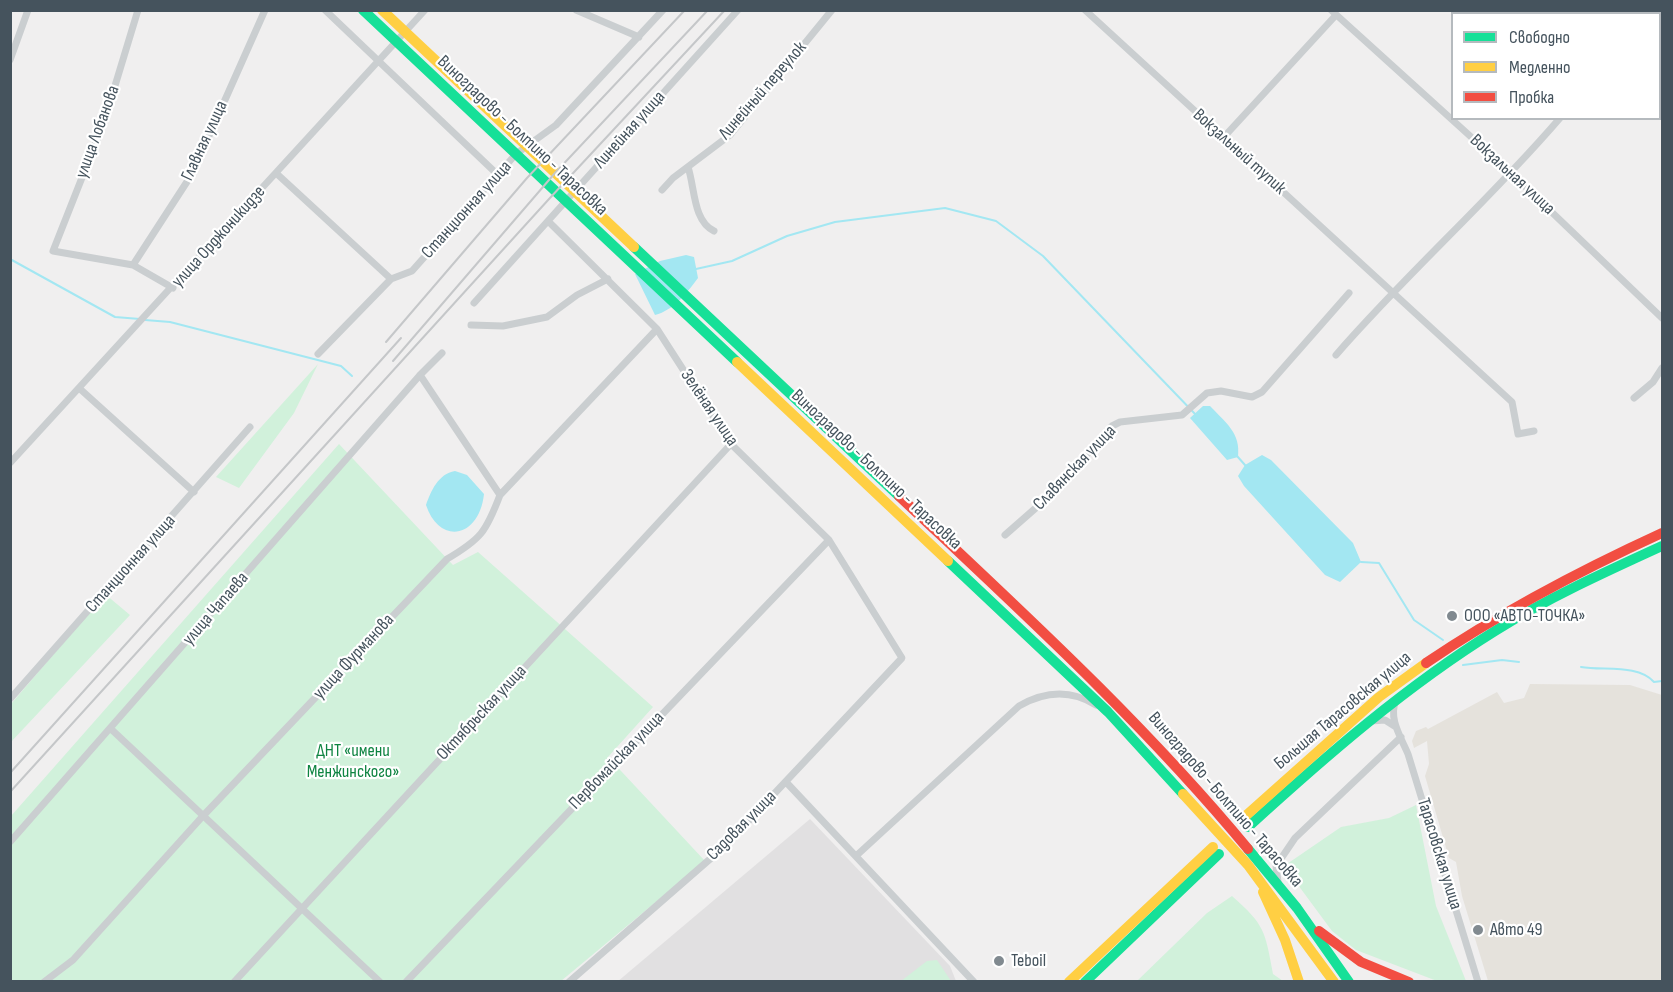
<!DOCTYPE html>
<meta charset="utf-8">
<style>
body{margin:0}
#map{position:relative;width:1673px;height:992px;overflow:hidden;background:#f0efef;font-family:"Sofia Sans Condensed",sans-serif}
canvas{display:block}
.frame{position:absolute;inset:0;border:12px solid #45535d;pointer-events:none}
.legend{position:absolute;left:1451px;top:12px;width:210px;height:108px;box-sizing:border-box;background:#fff;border:2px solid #b5babe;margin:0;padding:8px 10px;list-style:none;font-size:18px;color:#45535d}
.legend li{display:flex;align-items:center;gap:12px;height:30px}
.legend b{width:30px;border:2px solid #b5babe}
</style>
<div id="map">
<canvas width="1673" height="992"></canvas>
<div class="frame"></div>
<ul class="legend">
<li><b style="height:8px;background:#16e098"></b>Свободно</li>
<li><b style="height:8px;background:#ffcf43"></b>Медленно</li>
<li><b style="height:8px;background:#f24e42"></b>Пробка</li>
</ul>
</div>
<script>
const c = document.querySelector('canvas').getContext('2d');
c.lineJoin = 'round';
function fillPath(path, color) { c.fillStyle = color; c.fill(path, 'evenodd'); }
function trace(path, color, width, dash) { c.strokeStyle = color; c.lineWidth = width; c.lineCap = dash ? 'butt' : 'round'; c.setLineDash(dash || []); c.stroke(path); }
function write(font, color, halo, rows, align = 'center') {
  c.font = font + ' "Sofia Sans Condensed",sans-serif'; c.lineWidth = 4.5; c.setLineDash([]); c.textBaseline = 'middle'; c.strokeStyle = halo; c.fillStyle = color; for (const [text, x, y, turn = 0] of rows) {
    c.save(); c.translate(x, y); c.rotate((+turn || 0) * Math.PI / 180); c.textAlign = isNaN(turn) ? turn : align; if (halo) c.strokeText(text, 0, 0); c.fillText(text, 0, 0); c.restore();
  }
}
fillPath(new Path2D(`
 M1530,684l100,1 32,10v286h-174l-26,-85 -6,-34 -7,-4 -24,-82 4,-12 -2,-23 -13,7 -2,-7 4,-10 10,-4 2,2 69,-37 7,11 20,-5z`), '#e5e2dc');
fillPath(new Path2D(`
 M810,819l140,147 6,15 -339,1z`), '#e1e0e1');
fillPath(new Path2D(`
 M318,364l-24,49 -55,75 -23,-11z
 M339,444l114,121 25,-13 175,155 -45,50 97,104 -144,120 -550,1v-166z
 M105,594l25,21 -119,127v-38z
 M1416,805l20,101 30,75h-29l-81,-31 -24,-19 -48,-65 57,-39 48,-9z
 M1232,896c33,29 33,35 41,78l10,7h-146l70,-68z
 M937,960l14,21h-50l26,-20z`), '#d1f1db');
fillPath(new Path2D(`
 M686,255l8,2 4,21c-12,16 -24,32 -43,37l-20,-41 25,-13z
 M1203,406h7c16,17 31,27 28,51l-11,3 -37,-42z
 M1262,455l9,5 82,83 8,19 -21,20 -15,-7 -81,-89 -6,-10 7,-11z
 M455,471l12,4 17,19c-5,45 -45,51 -58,11 5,-14 12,-31 29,-34z`), '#a3e7f2');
trace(new Path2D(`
 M10,259l105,58 25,2
 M696,269l36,-8 55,-25 48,-14 110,-14 51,13 47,35 154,160
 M145,320l25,2 171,44 11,10
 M1237,456l8,9
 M1361,562l18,1 35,57 29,20
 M1463,665l39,-5 17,2
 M1581,667c23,4 57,-3 73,15l8,-1`), '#a3e7f2', 2);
trace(new Path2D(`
 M138,10l-34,112 -51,129 80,14 40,23
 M325,10l173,165
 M576,10l63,27
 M1085,10l427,392 6,32 16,-3
 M1331,10l181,164 150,144
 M1565,10l3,4
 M1645,14l2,-4
 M10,60l18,-50
 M1660,80l2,2
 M1223,138l113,-123
 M688,167c7,21 5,54 26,64
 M276,173l115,106
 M662,190l11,-12 57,-43 102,-125
 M549,222l108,107 74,115 98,96 73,118 -177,188 -156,136
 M133,265l59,-91 73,-164
 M474,303l264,-293
 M471,325l32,1 44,-9 30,-22 31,-16
 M318,354l73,-75 21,-8 104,-117 40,-29 107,-115
 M1336,355c71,-82 153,-154 224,-237
 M420,375l80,120
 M79,388l115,104
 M1634,398l19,-16 9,-14
 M10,463l415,-453
 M1005,535l49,-43 58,-66 8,-4 62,-7 25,-22 14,-2 31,6 10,-5 87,-99
 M10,699l240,-272
 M1396,700c-8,19 5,37 12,54l70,228
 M1371,721l14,-1 11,7
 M111,729l269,253
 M786,782l188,200
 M10,842l410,-467 22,-22
 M856,856l163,-150c26,-15 51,-17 77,-1
 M1278,882l-2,-16 19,-28 106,-101
 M44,982l29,-22 129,-143 245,-258c34,-20 39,-27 53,-64l157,-166
 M234,982l497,-538
 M406,982l423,-442`), '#caced0', 7);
trace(new Path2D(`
 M363,10l374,352
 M634,247l265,249
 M948,561l160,151 75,82
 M1248,827c78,-71 157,-140 247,-196 53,-33 110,-59 167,-85
 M1248,849l49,59 52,74
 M1085,982l134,-128`), '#16e098', 10);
trace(new Path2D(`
 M382,10l252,237
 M737,362l211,199
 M1183,794l65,71 86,117
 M1241,820l138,-123 47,-34
 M1263,892l22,48 14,42
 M1069,982l144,-135`), '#ffcf43', 10);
trace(new Path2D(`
 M899,496c121,114 243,225 349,353
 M1426,663c75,-51 153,-92 236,-130
 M1319,931l42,31 48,20`), '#f24e42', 10);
trace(new Path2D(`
 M386,342l141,-164 158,-168
 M393,361l162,-188 153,-163
 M10,773l391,-435
 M10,792l539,-593 176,-189`), '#c5c7c9', 2);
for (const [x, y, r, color] of [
 [1452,616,6,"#818a90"],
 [1478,930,6,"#818a90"],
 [999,961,6,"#818a90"]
]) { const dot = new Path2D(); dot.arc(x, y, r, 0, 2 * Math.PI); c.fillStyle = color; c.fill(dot); trace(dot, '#fff', 2); }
write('18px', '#45535d', '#fff', [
 ["Линейный переулок",763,91,-49],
 ["Линейная улица",630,130,-48],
 ["улица Лобанова",98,132,-70],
 ["Виноградово - Болтино - Тарасовка",522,136,43],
 ["Главная улица",205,141,-65],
 ["Вокзальный тупик",1239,152,42],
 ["Вокзальная улица",1512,175,43],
 ["Станционная улица",467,210,-48],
 ["улица Орджоникидзе",219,237,-48],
 ["Зелёная улица",709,408,56],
 ["Славянская улица",1075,468,-46],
 ["Виноградово - Болтино - Тарасовка",876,470,43],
 ["Станционная улица",131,564,-48],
 ["улица Чапаева",216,609,-49],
 ["улица Фурманова",354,657,-47],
 ["Большая Тарасовская улица",1343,711,-40],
 ["Октябрьская улица",482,713,-47],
 ["Первомайская улица",617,761,-46],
 ["Виноградово - Болтино - Тарасовка",1225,800,49],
 ["Садовая улица",742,826,-45],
 ["Тарасовская улица",1439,854,73]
]);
write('18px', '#45535d', '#fff', [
 ["ООО «АВТО-ТОЧКА»",1464,616],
 ["Авто 49",1490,930],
 ["Teboil",1011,961]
], 'left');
write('18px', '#0f8442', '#fff', [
 ["ДНТ «имени",353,751],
 ["Менжинского»",353,772]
]);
</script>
